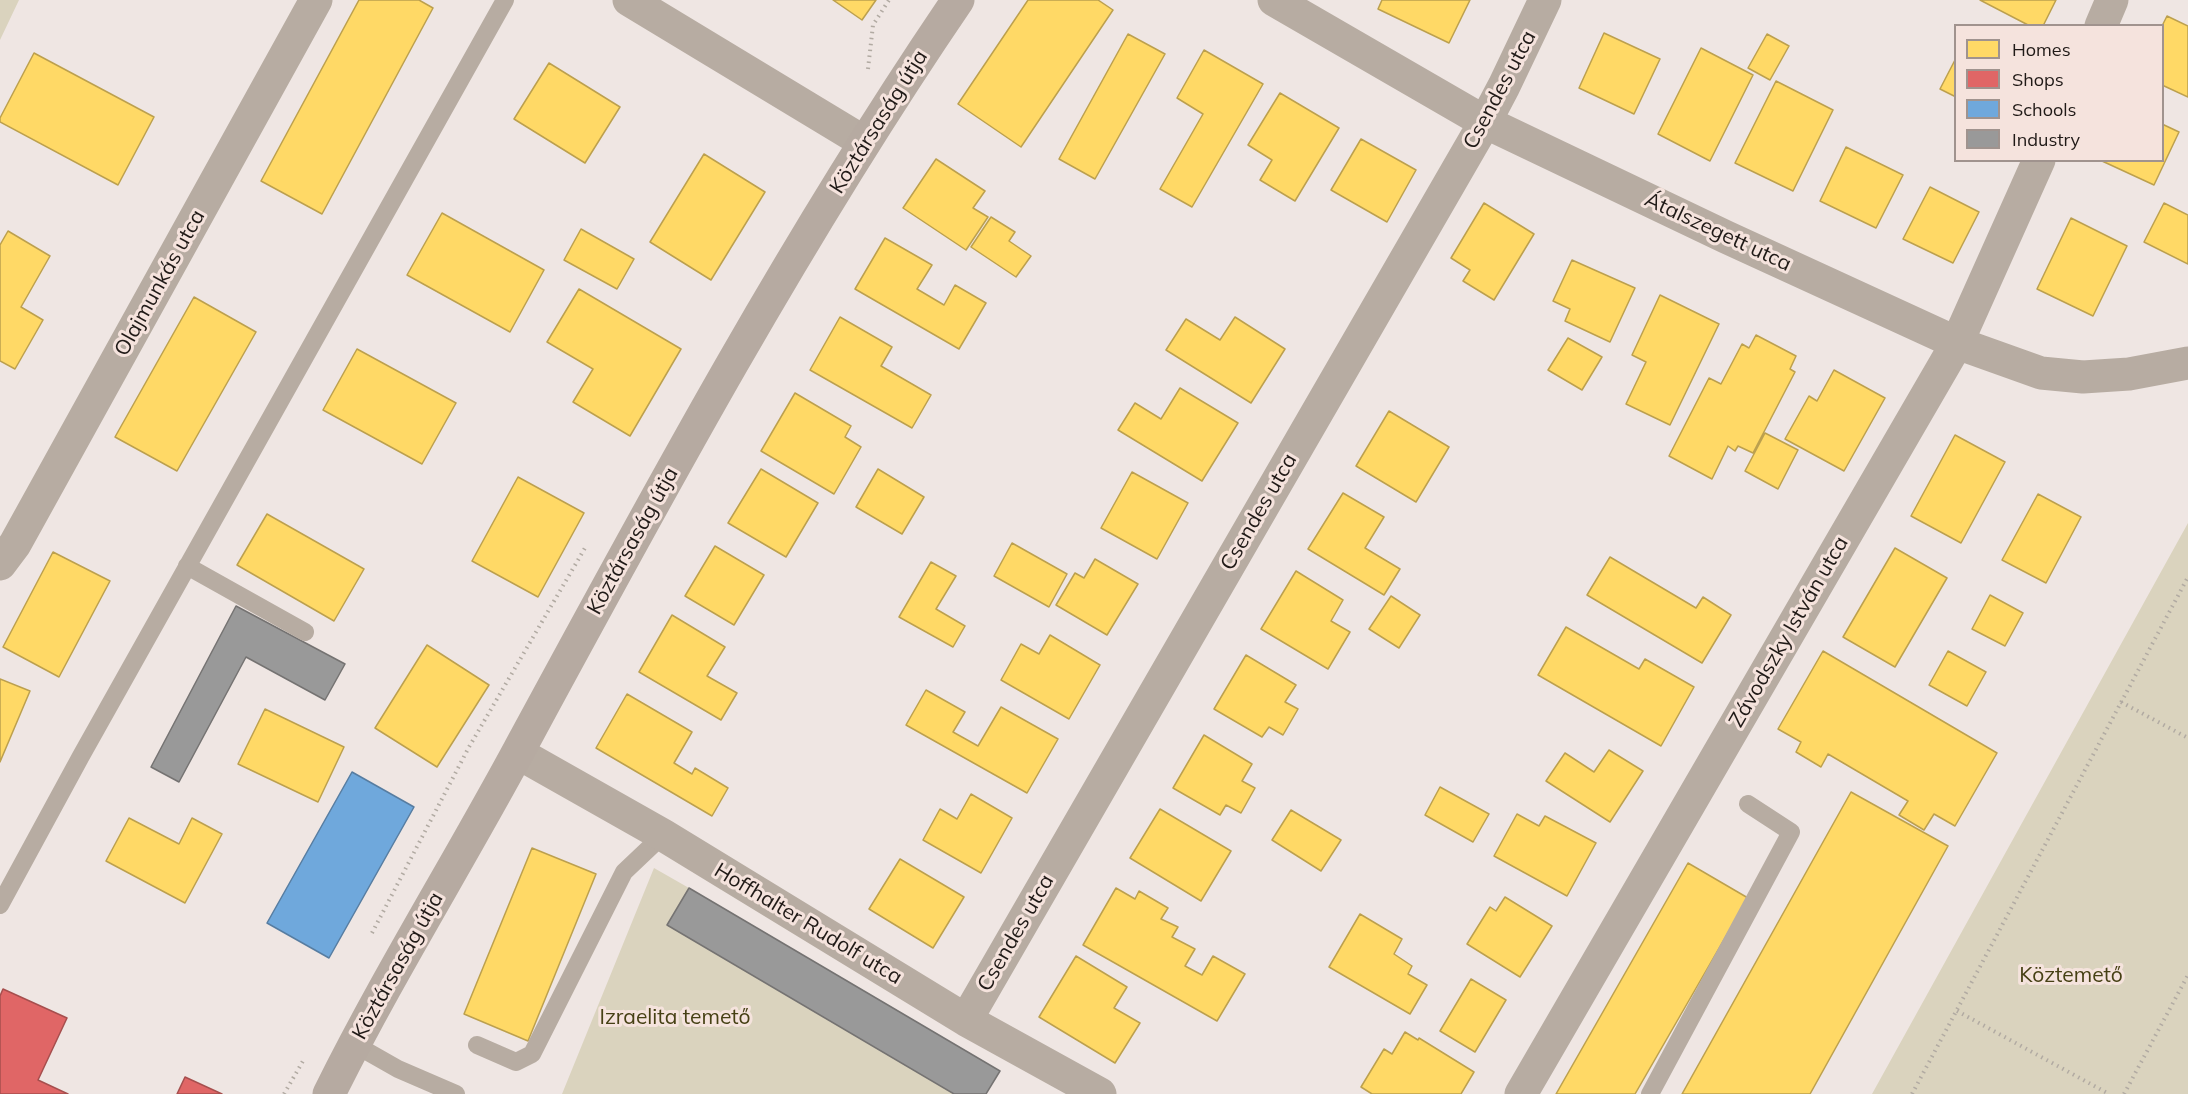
<!DOCTYPE html>
<meta charset="utf-8">
<style>
body{margin:0}
#map{position:relative;width:2188px;height:1094px;overflow:hidden;background:#efe6e3;font-family:Mulish,sans-serif}
canvas{display:block}
.legend{position:absolute;left:1954px;top:24px;width:210px;height:138px;box-sizing:border-box;background:#f5e3dd;border:2px solid #a0938e;margin:0;padding:8px 10px;list-style:none;font-size:18px;color:#201a17}
.legend li{display:flex;align-items:center;gap:12px;height:30px}
.legend b{width:30px;border:2px solid #a0938e}
</style>
<div id="map">
<canvas width="2188" height="1094"></canvas>
<ul class="legend">
<li><b style="height:16px;background:#ffd966"></b>Homes</li>
<li><b style="height:16px;background:#e06666"></b>Shops</li>
<li><b style="height:16px;background:#6fa8dc"></b>Schools</li>
<li><b style="height:16px;background:#999"></b>Industry</li>
</ul>
</div>
<script>
const c = document.querySelector('canvas').getContext('2d');
c.lineJoin = 'round';
function fillPath(path, color) { c.fillStyle = color; c.fill(path, 'evenodd'); }
function trace(path, color, width, dash) { c.strokeStyle = color; c.lineWidth = width; c.lineCap = dash ? 'butt' : 'round'; c.setLineDash(dash || []); c.stroke(path); }
function write(font, color, halo, rows, align = 'center') {
  c.font = font + ' Mulish,sans-serif'; c.lineWidth = 6; c.setLineDash([]); c.textBaseline = 'middle'; c.strokeStyle = halo; c.fillStyle = color; for (const [text, x, y, turn = 0] of rows) {
    c.save(); c.translate(x, y); c.rotate((+turn || 0) * Math.PI / 180); c.textAlign = isNaN(turn) ? turn : align; if (halo) c.strokeText(text, 0, 0); c.fillText(text, 0, 0); c.restore();
  }
}
fillPath(new Path2D(`
 M0,0h19l-19,40z
 M2188,523v571h-316z
 M654,868l35,20 -22,37 287,169h-392z`), '#dad3be');
const homes = new Path2D(`
 M359,0h60l14,8 -111,206 -61,-33z
 M833,0h43l-14,20z
 M1028,0h70l15,10 -92,137 -63,-43z
 M1382,0h88l-21,43 -71,-34z
 M1980,0h76l-13,26h-13z
 M2167,16l21,10v71l-26,-12v-59z
 M1604,33l56,26 -26,55 -55,-26z
 M1128,34l37,20 -70,125 -36,-20z
 M1767,34l22,12 -19,34 -22,-12z
 M1701,48l52,27 -43,86 -52,-27z
 M1204,50l59,34 -71,123 -32,-18 43,-75 -26,-16z
 M34,53l120,64 -36,68 -118,-63v-4z
 M1956,58v39l-16,-8z
 M549,63l71,44 -35,56 -71,-44z
 M1776,81l57,29 -40,81 -58,-28z
 M1280,93l59,35 -44,73 -35,-21 12,-20 -24,-15z
 M2162,124l17,8 -25,53 -52,-24 60,-1z
 M1361,139l55,31 -29,52 -56,-32z
 M1846,147l57,28 -27,53 -56,-27z
 M704,154l61,38 -54,88 -61,-38z
 M936,159l49,32 -12,17 15,9 -22,33 -63,-42z
 M1930,187l49,25 -26,51 -50,-24z
 M1484,203l50,31 -40,66 -31,-19 7,-11 -19,-12z
 M2164,203l24,12v49l-44,-22z
 M442,213l102,57 -34,62 -103,-57z
 M991,217l24,15 -6,9 22,15 -15,21 -45,-30z
 M2071,218l56,28 -34,70 -56,-27z
 M581,229l53,30 -17,30 -53,-29z
 M8,231l42,25 -29,51 22,13 -28,49 -15,-8v-116z
 M885,238l47,27 -15,24 27,16 11,-20 31,18 -27,46 -104,-60z
 M1572,260l63,28 -25,54 -45,-21 5,-12 -17,-8z
 M579,289l102,60 -51,87 -57,-34 20,-33 -46,-27z
 M1660,295l59,29 -49,101 -44,-21 20,-42 -14,-7z
 M194,297l62,35 -79,139 -62,-34z
 M840,317l52,30 -11,19 50,29 -19,33 -102,-58z
 M1235,317l50,32 -34,54 -85,-53 20,-31 34,21z
 M1756,335l40,21 -6,13 5,3 -42,81 -15,-7 -3,5 -7,-5 -16,33 -43,-23 40,-78 12,6 21,-40 7,4z
 M1568,338l34,19 -20,33 -34,-20z
 M357,349l99,54 -34,61 -99,-54z
 M1834,370l51,28 -41,73 -59,-32 24,-43 8,5z
 M1180,388l58,35 -36,58 -84,-51 17,-27 26,16z
 M795,393l56,33 -6,11 16,10 -27,47 -73,-43z
 M1389,411l60,36 -33,55 -60,-36z
 M1765,433l33,17 -20,39 -33,-18z
 M1955,435l50,27 -44,81 -50,-27z
 M761,469l57,34 -32,54 -58,-34z
 M878,469l46,28 -22,37 -46,-27z
 M1132,472l56,31 -31,56 -56,-31z
 M518,477l66,36 -46,84 -66,-36z
 M1343,493l41,24 -19,31 35,21 -16,26 -76,-46z
 M2038,494l43,23 -35,66 -44,-23z
 M267,514l97,55 -30,52 -97,-56z
 M1012,543l55,31 -18,33 -55,-31z
 M715,546l49,29 -30,50 -49,-29z
 M1895,548l52,30 -52,89 -52,-30z
 M53,552l57,29 -51,96 -56,-30z
 M1610,557l86,51 7,-11 28,18 -29,48 -115,-68z
 M1095,559l43,25 -31,51 -51,-30 19,-32 9,5z
 M931,562l25,14 -20,33 29,17 -12,21 -54,-30z
 M1296,571l47,29 -12,21 19,11 -22,37 -67,-40z
 M1990,595l33,18 -18,33 -33,-17z
 M1391,596l29,19 -21,33 -30,-19z
 M672,615l53,32 -18,29 30,17 -16,27 -82,-48z
 M1566,627l73,42 6,-10 49,28 -33,59 -123,-71z
 M1050,635l50,30 -31,54 -68,-39 20,-36 18,10z
 M427,645l62,40 -52,82 -62,-39z
 M1823,651l174,102 -42,73 -21,-12 -10,16 -25,-15 9,-14 -80,-47 -7,13 -25,-15 5,-10 -23,-13z
 M1948,651l38,21 -19,34 -38,-21z
 M1246,655l50,30 -11,17 13,7 -15,26 -14,-8 -7,10 -48,-28z
 M0,679l30,12 -30,71z
 M926,690l39,22 -12,20 25,14 23,-39 57,32 -31,54 -121,-68z
 M627,694l65,38 -18,31 18,11 3,-6 33,20 -16,28 -116,-68z
 M265,709l79,38 -26,55 -80,-38z
 M1204,735l48,29 -10,17 13,7 -14,25 -15,-8 -6,10 -47,-27z
 M1609,750l34,21 -33,51 -64,-41 19,-28 29,19z
 M1440,787l49,27 -16,28 -48,-27z
 M1851,792l97,54 -138,248h-128z
 M971,794l41,24 -31,55 -58,-33 17,-31 17,10z
 M1160,809l71,42 -30,50 -71,-43z
 M1291,810l50,30 -20,31 -49,-31z
 M1517,814l22,12 6,-10 51,27 -29,53 -73,-40z
 M129,818l50,26 13,-26 30,16 -37,69 -79,-42z
 M532,848l64,26 -68,167 -64,-27z
 M900,859l64,38 -31,51 -64,-39z
 M1688,863l60,35 -113,196h-79z
 M1116,888l19,11 4,-8 29,17 -7,11 17,8 -6,10 23,12 -10,17 17,9 11,-19 32,18 -28,47 -134,-76z
 M1505,897l47,29 -32,51 -53,-33 23,-37 6,4z
 M1360,914l42,25 -8,15 18,12 -4,8 19,11 -17,29 -81,-47z
 M1076,956l51,31 -13,21 26,15 -25,40 -76,-46z
 M1471,979l35,21 -31,52 -35,-21z
 M1405,1032l13,8 1,-2 55,34 -13,22h-89l-11,-7 23,-38 8,5z`);
fillPath(homes, '#ffd966');
trace(homes, '#bca04e', 1.5);
const shops = new Path2D(`
 M3,989l64,29 -29,62 30,14h-68v-98z
 M185,1077l37,17h-45z`);
fillPath(shops, '#e06666');
trace(shops, '#a64f4e', 1.5);
const schools = new Path2D(`
 M352,772l62,35 -85,151 -62,-35z`);
fillPath(schools, '#6fa8dc');
trace(schools, '#577da1', 1.5);
const industry = new Path2D(`
 M236,606l109,58 -20,36 -79,-43 -67,125 -28,-15z
 M689,888l311,183 -14,23h-32l-287,-169z`);
fillPath(industry, '#999');
trace(industry, '#757372', 1.5);
trace(new Path2D(`
 M868,69l5,-44 16,-25
 M2121,702l67,36
 M372,933l97,-186 116,-199
 M1957,1011l152,83
 M284,1094l19,-33
 M1912,1094l276,-517
 M2124,1094l64,-119`), '#b1aaa2', 4, [1.5, 4.5]);
trace(new Path2D(`
 M187,566l118,66
 M0,905l81,-149 424,-756
 M354,1044l44,25 58,25
 M477,1045l39,17 16,-8 92,-182 39,-37
 M1650,1094l141,-262 -43,-28`), '#b7aca2', 18);
trace(new Path2D(`
 M629,0l235,142
 M1274,0l211,122 241,115 231,106 84,30 42,4 46,-3 59,-11
 M2101,26l11,-26
 M0,564l15,-20 301,-544
 M518,753l145,82 303,185 134,74
 M966,1020l519,-898 19,-36 41,-86
 M1521,1094l436,-751 82,-183`), '#b7aca2', 33);
trace(new Path2D(`
 M329,1094c58,-117 128,-229 190,-344 138,-255 276,-511 439,-750`), '#b6aaa1', 33);
write('21px', '#201a17', '#f5e3dd', [
 ["Csendes utca",1500,90,-62],
 ["Köztársaság útja",879,122,-58],
 ["Átalszegett utca",1718,232,25],
 ["Olajmunkás utca",160,283,-61],
 ["Csendes utca",1259,512,-60],
 ["Köztársaság útja",633,541,-61],
 ["Závodszky István utca",1789,632,-60],
 ["Hoffhalter Rudolf utca",808,924,31],
 ["Csendes utca",1016,933,-60],
 ["Köztársaság útja",398,966,-61]
]);
write('21px', '#464014', '#f5e3dd', [
 ["Köztemető",2071,976],
 ["Izraelita temető",675,1018]
]);
</script>
